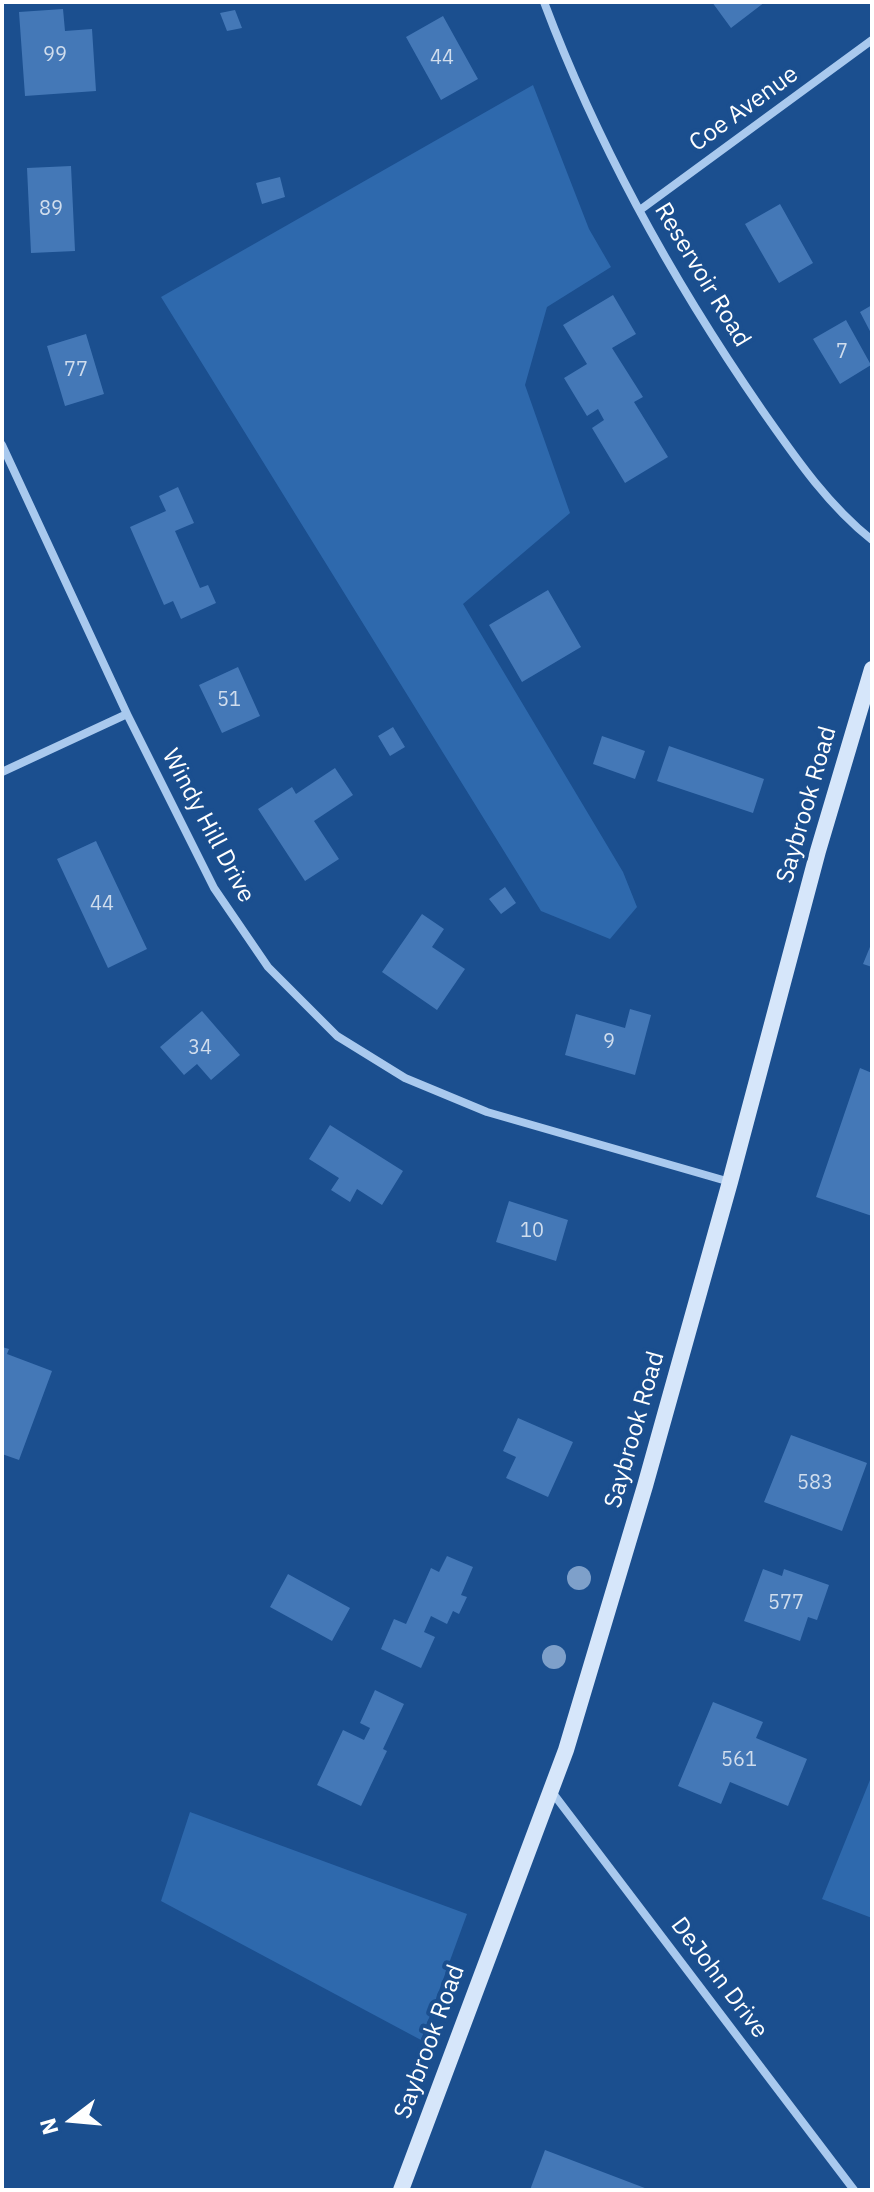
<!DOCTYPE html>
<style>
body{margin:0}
#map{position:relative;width:874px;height:2192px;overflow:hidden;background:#1b4f8f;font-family:"IBM Plex Sans",sans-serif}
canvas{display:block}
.frame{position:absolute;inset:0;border:4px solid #fff;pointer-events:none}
.north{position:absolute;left:32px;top:2080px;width:80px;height:80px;-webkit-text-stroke:6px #1b4f8f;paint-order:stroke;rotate:254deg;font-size:22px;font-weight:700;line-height:32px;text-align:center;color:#fff}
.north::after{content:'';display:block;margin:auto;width:28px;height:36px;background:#fff;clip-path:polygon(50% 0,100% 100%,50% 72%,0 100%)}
</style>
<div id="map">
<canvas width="874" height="2192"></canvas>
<div class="frame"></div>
<div class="north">N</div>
</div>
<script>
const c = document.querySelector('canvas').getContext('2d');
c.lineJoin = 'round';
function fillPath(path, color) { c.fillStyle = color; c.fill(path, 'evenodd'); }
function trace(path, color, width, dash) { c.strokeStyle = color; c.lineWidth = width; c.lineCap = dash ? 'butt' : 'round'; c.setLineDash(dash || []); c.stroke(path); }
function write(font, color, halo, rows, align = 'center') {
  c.font = font + ' "IBM Plex Sans",sans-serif'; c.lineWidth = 8; c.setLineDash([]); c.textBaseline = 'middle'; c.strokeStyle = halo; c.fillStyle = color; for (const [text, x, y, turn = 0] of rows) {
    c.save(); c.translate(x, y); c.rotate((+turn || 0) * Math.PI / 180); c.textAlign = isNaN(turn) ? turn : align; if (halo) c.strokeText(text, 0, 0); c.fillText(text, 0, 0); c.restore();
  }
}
fillPath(new Path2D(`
 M533,85l56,144 22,38 -64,40 -22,78 45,128 -107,91 160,268 14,35 -27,32 -69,-28 -380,-614z
 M872,1775v143l-50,-19z
 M190,1812l277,102 -46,126 -260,-139z`), '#2e69ad');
fillPath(new Path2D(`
 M712,2h53l-34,26z
 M63,9l2,22 27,-2 4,62 -71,5 -6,-84z
 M235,10l7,18 -15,3 -7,-18z
 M443,16l35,63 -37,21 -35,-63z
 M71,166l4,85 -44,2 -4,-85z
 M280,177l5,20 -23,7 -6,-21z
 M780,204l33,59 -34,20 -34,-59z
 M613,295l23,39 -24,14 31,49 -9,5 34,55 -43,26 -33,-55 12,-8 -6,-11 -11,7 -23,-38 23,-14 -24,-39z
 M872,305v30l-12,-23z
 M846,320l25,45 -31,19 -27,-45z
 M86,334l18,60 -39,12 -18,-60z
 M178,487l16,36 -19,8 25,57 8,-3 8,18 -35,16 -8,-18 -9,4 -34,-78 36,-16 -7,-15z
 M548,590l33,57 -59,35 -33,-57z
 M238,667l22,49 -38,17 -23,-48z
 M393,727l12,20 -15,9 -12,-20z
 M602,736l43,15 -10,28 -42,-15z
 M669,746l95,33 -11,34 -96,-32z
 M335,768l18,27 -39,26 25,38 -34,22 -47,-72 34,-22 4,7z
 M96,841l51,108 -39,19 -51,-109z
 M505,887l11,16 -15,11 -12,-15z
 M422,914l22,15 -12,18 33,22 -28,41 -55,-38z
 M872,942v25l-9,-3z
 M630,1009l21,6 -16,60 -70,-20 11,-41 49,14z
 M202,1011l38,44 -29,25 -14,-16 -13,11 -24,-28z
 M860,1068l12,5v143l-56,-19z
 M330,1125l73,46 -21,34 -25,-16 -7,13 -19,-12 8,-12 -30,-19z
 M509,1201l59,19 -12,41 -60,-19z
 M2,1347l7,2 -2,5 45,17 -33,89 -17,-6z
 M518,1418l55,24 -25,55 -42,-19 10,-21 -13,-6z
 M791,1435l76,28 -25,68 -78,-29z
 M447,1556l26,11 -12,28 6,2 -8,17 -6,-3 -6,13 -16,-8 -7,16 11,5 -14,31 -40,-19 13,-30 12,5 25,-56 8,4z
 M763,1569l19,7 2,-7 45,16 -12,35 -9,-3 -8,24 -56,-20z
 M288,1574l62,34 -18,33 -62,-34z
 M375,1690l29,14 -21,45 4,2 -26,55 -44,-21 26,-55 21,10 6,-12 -10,-5z
 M713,1702l50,20 -7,16 51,21 -19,47 -58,-24 -9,22 -43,-18z
 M545,2150l105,40h-120z`), '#4478b7');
trace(new Path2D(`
 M544,2c54,144 131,282 218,408 33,47 65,94 110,130
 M640,210l232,-170
 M2,445l125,269 87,174 54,79 69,69 68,42 82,34 243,70
 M2,772l125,-58
 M552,1792l302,398`), '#a9c9ee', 8);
trace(new Path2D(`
 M401,2190l165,-440 79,-264 85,-304 88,-331 54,-182`), '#d6e6fa', 16);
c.fillStyle = '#7ea0ca';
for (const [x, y] of [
 [579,1578],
 [554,1657]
]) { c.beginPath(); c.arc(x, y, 12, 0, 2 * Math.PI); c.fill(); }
write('20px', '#d0dded', null, [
 ["99",55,55],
 ["44",442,58],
 ["89",51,209],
 ["7",842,352],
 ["77",76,370],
 ["51",229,700],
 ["44",102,904],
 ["9",609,1042],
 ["34",200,1048],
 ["10",532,1231],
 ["583",815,1483],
 ["577",786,1603],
 ["561",739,1760]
]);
write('24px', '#fff', '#1b4f8f', [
 ["Coe Avenue",744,109,-36],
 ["Reservoir Road",702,275,59],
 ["Saybrook Road",807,805,-74],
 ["Windy Hill Drive",208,826,62],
 ["Saybrook Road",635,1430,-74],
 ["DeJohn Drive",719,1978,53],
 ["Saybrook Road",430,2042,-70]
]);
</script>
